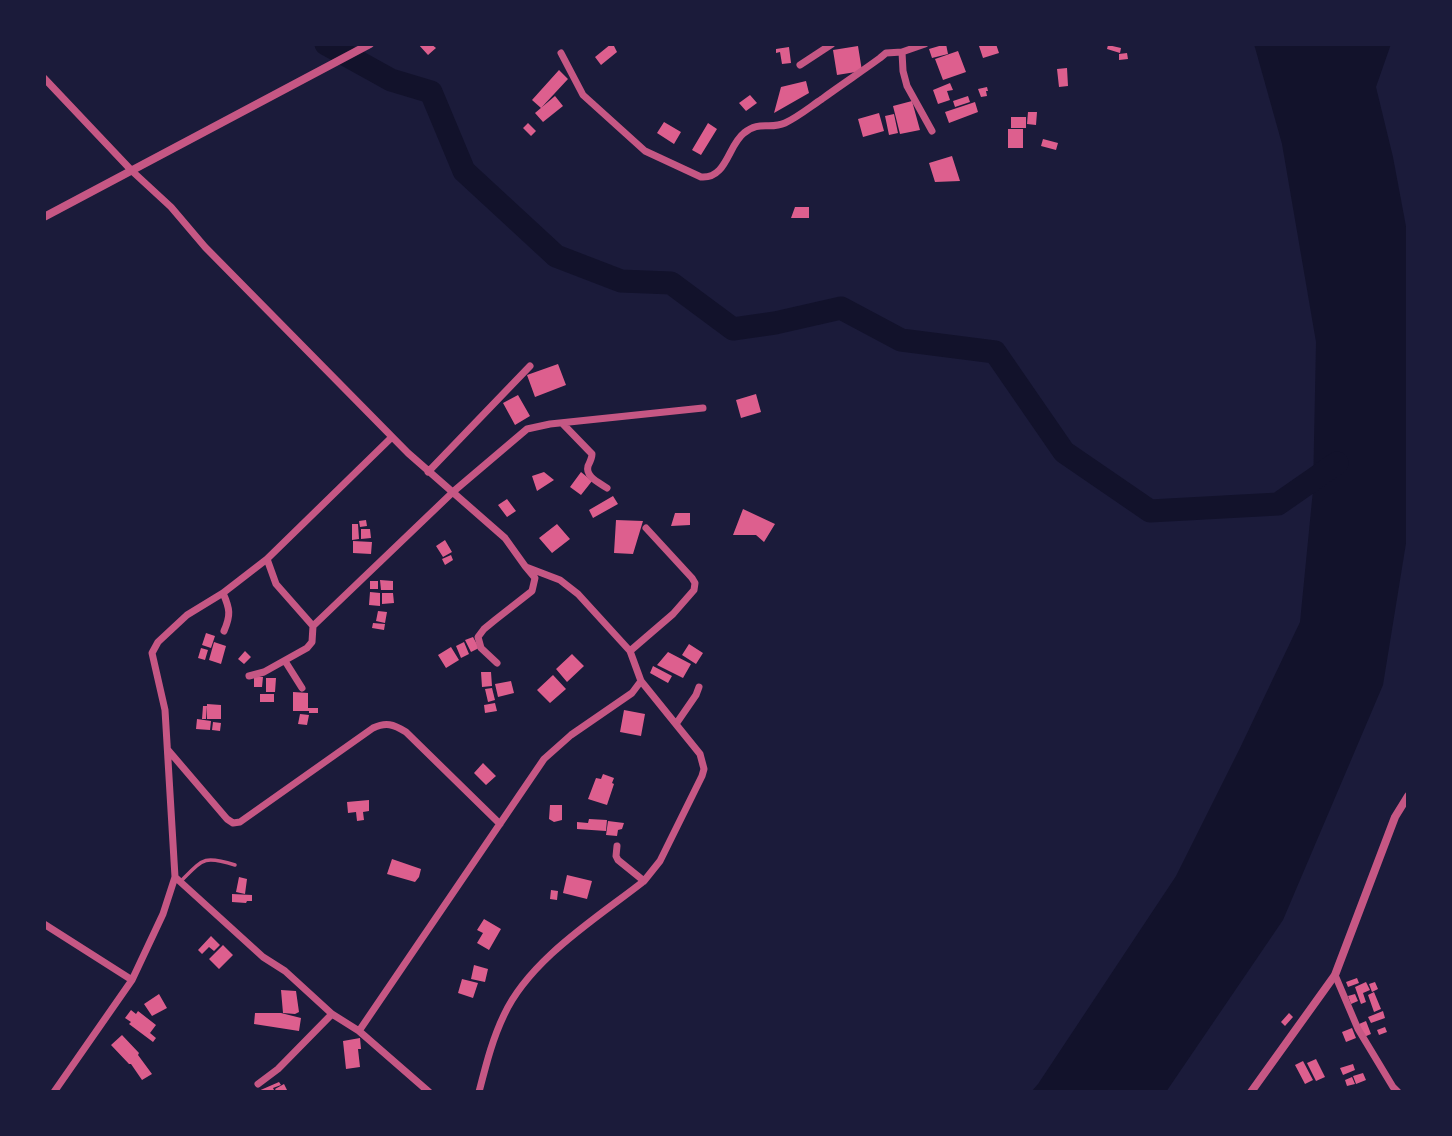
<!DOCTYPE html>
<style>
body{margin:0}
#map{position:relative;width:1452px;height:1136px;overflow:hidden;background:#1b1b3a;font-family:Cabin,sans-serif}
canvas{display:block}
.frame{position:absolute;inset:0;border:46px solid #1b1b3a;pointer-events:none}
</style>
<div id="map">
<canvas width="1452" height="1136"></canvas>
<div class="frame"></div>
</div>
<script>
const c = document.querySelector('canvas').getContext('2d');
c.lineJoin = 'round';
function fillPath(path, color) { c.fillStyle = color; c.fill(path, 'evenodd'); }
function trace(path, color, width, dash) { c.strokeStyle = color; c.lineWidth = width; c.lineCap = dash ? 'butt' : 'round'; c.setLineDash(dash || []); c.stroke(path); }
fillPath(new Path2D(`
 M1254,44h137l-15,43 17,70 15,80v294l-25,154 -100,235 -117,172h-135l7,-8 138,-208 64,-128 60,-126 13,-132 3,-148 -34,-198z`), '#12122b');
trace(new Path2D(`
 M326,44l65,36 40,12 33,79 92,85 65,25 50,2 62,46 42,-6 66,-15 60,32 94,12 69,100 86,59 128,-7 59,-41`), '#12122b', 23);
fillPath(new Path2D(`
 M418,44h13l5,4 -8,7z
 M611,44h2l4,8 -16,13 -6,-8z
 M946,44l2,10 -16,4 -3,-9z
 M987,44h9l3,9 -16,5 -4,-12z
 M1108,45l13,3 -1,5 -13,-4z
 M858,46l4,25 -25,4 -4,-25z
 M789,47l2,16 -9,1 -2,-12 -4,1v-4z
 M958,51l8,21 -23,8 -8,-21z
 M1127,53l1,6 -9,1v-6z
 M1067,68l1,18 -9,1 -2,-18z
 M559,70l9,9 -27,29 -9,-8z
 M806,81l3,12 -35,20 7,-26z
 M950,83l3,7 -6,1 3,9 -12,4 -5,-14z
 M987,87l1,4h-2l1,5 -6,1 -3,-8z
 M750,95l7,8 -11,8 -7,-8z
 M555,96l8,10 -20,16 -8,-9z
 M968,96l2,6 -15,5 -2,-6z
 M912,101l8,29 -20,4 -7,-28z
 M975,102l3,10 -29,11 -4,-11z
 M1028,112h9l-1,13 -9,-1z
 M879,113l5,18 -21,6 -5,-18z
 M894,114l4,19 -9,2 -4,-19z
 M1011,117h15v11h-15z
 M664,122l17,10 -7,12 -17,-11z
 M528,123l8,8 -5,5 -8,-8z
 M708,123l9,6 -16,26 -9,-5z
 M1008,129h15v19h-15z
 M1043,139l15,4 -2,7 -15,-4z
 M952,156l8,25 -25,1 -6,-19z
 M795,207h14v11h-18z
 M558,364l8,21 -31,12 -8,-22z
 M756,394l5,18 -20,6 -5,-18z
 M518,395l12,21 -15,9 -12,-22z
 M544,472l10,8 -17,11 -5,-15z
 M581,472l11,9 -11,14 -11,-8z
 M613,496l5,8 -25,14 -4,-8z
 M507,499l9,12 -9,6 -9,-12z
 M743,509l32,15 -11,18 -8,-7h-23z
 M675,513h15v12l-19,1z
 M366,520l1,6 -7,1 -1,-6z
 M616,520l27,1 -10,33 -19,-1z
 M352,524h6l1,15 -7,1z
 M557,524l13,15 -18,14 -13,-15z
 M361,529h9l1,9 -10,1z
 M445,540l7,12 -9,5 -7,-11z
 M353,541l19,1 -1,12 -18,-1z
 M451,555l2,5 -8,5 -3,-6z
 M380,580l13,1v9h-12z
 M370,581h8v8h-8z
 M370,592l10,1v13l-11,-1z
 M382,593h11l1,10 -12,1z
 M378,611l9,1 -2,11 -9,-2z
 M373,623l12,1 -1,6 -12,-2z
 M206,633l9,3 -4,12 -9,-3z
 M473,637l6,11 -8,4 -6,-12z
 M214,642l12,4 -5,18 -12,-4z
 M464,642l5,12 -8,4 -5,-12z
 M689,644l14,9 -7,11 -14,-9z
 M451,647l8,13 -13,8 -8,-13z
 M201,648l7,2 -3,10 -7,-2z
 M245,651l6,6 -7,7 -6,-5z
 M668,652l23,12 -8,14 -26,-13z
 M572,654l12,12 -17,16 -11,-13z
 M653,666l19,10 -4,7 -18,-10z
 M481,672h10l1,14 -10,1z
 M553,675l13,14 -16,14 -13,-13z
 M254,677h9l-1,10h-8z
 M266,678h10l-1,14h-9z
 M511,681l3,12 -16,4 -3,-13z
 M492,688l3,12 -7,2 -3,-13z
 M293,692l15,1v15h10v5h-9v-2h-16z
 M260,694h14v8h-14z
 M495,703l2,8 -12,2 -1,-8z
 M207,704l14,1v14h-14z
 M203,706h4l-1,13h-4z
 M624,710l21,4 -4,22 -21,-4z
 M300,714l9,1 -2,10 -9,-1z
 M197,719l14,2 -1,9 -14,-1z
 M213,722l8,1 -1,8 -8,-1z
 M483,763l13,13 -10,9 -12,-12z
 M603,774l11,4 -2,5 2,1 -7,21 -19,-6 8,-21 5,1z
 M369,800v11l-6,1 1,8 -7,1 -1,-9 -8,1 -1,-11z
 M550,805h12v15l-8,2 -5,-3z
 M589,819l18,1 -1,11 -29,-2v-7l11,1z
 M608,821l16,2 -2,6 -4,1 -1,6 -11,-1z
 M392,859l29,10 -2,8 -4,5 -28,-8z
 M567,875l25,6 -5,18 -24,-6z
 M239,877l8,2 -2,15 -9,-2z
 M551,890l7,1 -1,9 -7,-1z
 M232,894l20,1v6h-5l-1,2 -14,-1z
 M484,919l17,10 -12,21 -12,-7 6,-10 -6,-3z
 M211,936l9,9 -6,6 -5,-4 -7,7 -4,-4z
 M223,945l10,10 -14,14 -10,-10z
 M474,965l14,4 -3,13 -14,-3z
 M1357,978l2,5 -11,4 -2,-5z
 M462,979l16,4 -5,15 -15,-5z
 M1366,982l4,8 -7,3 3,9 -5,2 -6,-17z
 M1375,982l3,7 -6,3 -3,-8z
 M281,990l15,1 3,21 -4,2 -12,-1z
 M1374,992l7,17 -7,3 -6,-17z
 M159,994l8,14 -15,8 -8,-12z
 M1355,994l3,7 -7,3 -3,-8z
 M131,1010l5,4 2,-3 18,14 -6,8 6,5 -3,4 -24,-18 2,-2 -6,-4z
 M1383,1011l2,7 -14,5 -3,-6z
 M255,1013h26l20,5 -2,13 -45,-7z
 M1289,1013l4,4 -8,9 -4,-4z
 M1366,1021l5,13 -7,3 -5,-13z
 M1385,1027l2,5 -8,3 -2,-5z
 M1352,1028l4,10 -10,4 -4,-10z
 M122,1035l17,18 -1,2 14,19 -10,6 -11,-16h-2l-18,-19z
 M360,1038l1,11h-3l2,18 -14,2 -3,-28z
 M1316,1059l9,18 -9,4 -9,-18z
 M1303,1061l10,19 -8,4 -10,-19z
 M1353,1064l2,6 -12,5 -3,-7z
 M1363,1073l3,7 -10,4 -3,-8z
 M1352,1077l3,7 -8,2 -2,-6z
 M279,1082l2,3 -8,3 2,4h-19z
 M284,1084l4,8h-11l-2,-3z`), '#dd5f8e');
trace(new Path2D(`
 M180,882c23,-23 23,-27 55,-17`), '#c65784', 3.5);
trace(new Path2D(`
 M902,52l1,19 4,15 25,45
 M561,53l22,42 62,56 56,26c26,2 27,-32 43,-44 15,-13 26,-3 41,-10 13,-6 25,-16 37,-24 19,-14 39,-27 58,-41l6,-5 16,-1 23,-8
 M800,65l32,-21
 M44,78l88,93 39,36 34,40 203,206 97,85 20,28 10,12 -3,13 -37,29 -11,9 -6,8 3,11 16,15
 M562,423l30,31c0,4 -2,8 -4,12 -3,11 12,17 19,22
 M428,472l102,-106
 M223,593c7,16 8,22 1,38
 M313,626l141,-135 73,-62 23,-5 153,-16
 M630,651l43,-37 21,-24 1,-7 -3,-5 -46,-50
 M285,661l17,27
 M249,676l15,-4 43,-24 5,-6 1,-16 -37,-42 -9,-25
 M676,724l20,-29 3,-8
 M168,750l59,69 6,4 7,-1 133,-94c13,-6 20,-4 33,4l94,92
 M617,846l-1,10 2,4 26,21
 M175,877l88,80 22,14 47,43 27,17 70,61
 M44,924l88,56
 M1335,975l23,54 35,58 5,5
 M359,1031l185,-272 27,-24 61,-42 9,-12 -11,-30 -52,-57 -18,-14 -34,-13
 M258,1084l20,-15 54,-55
 M54,1092l78,-112 31,-66 12,-37 -10,-167 -13,-57 6,-11 29,-27 36,-22 44,-34 125,-122
 M479,1092c7,-27 13,-52 25,-77 26,-56 93,-97 140,-134l16,-20 42,-85 2,-7 -4,-15 -59,-73`), '#c65784', 7);
trace(new Path2D(`
 M44,217l326,-173
 M1251,1092l84,-117 60,-158 13,-21`), '#c65784', 8);
</script>
